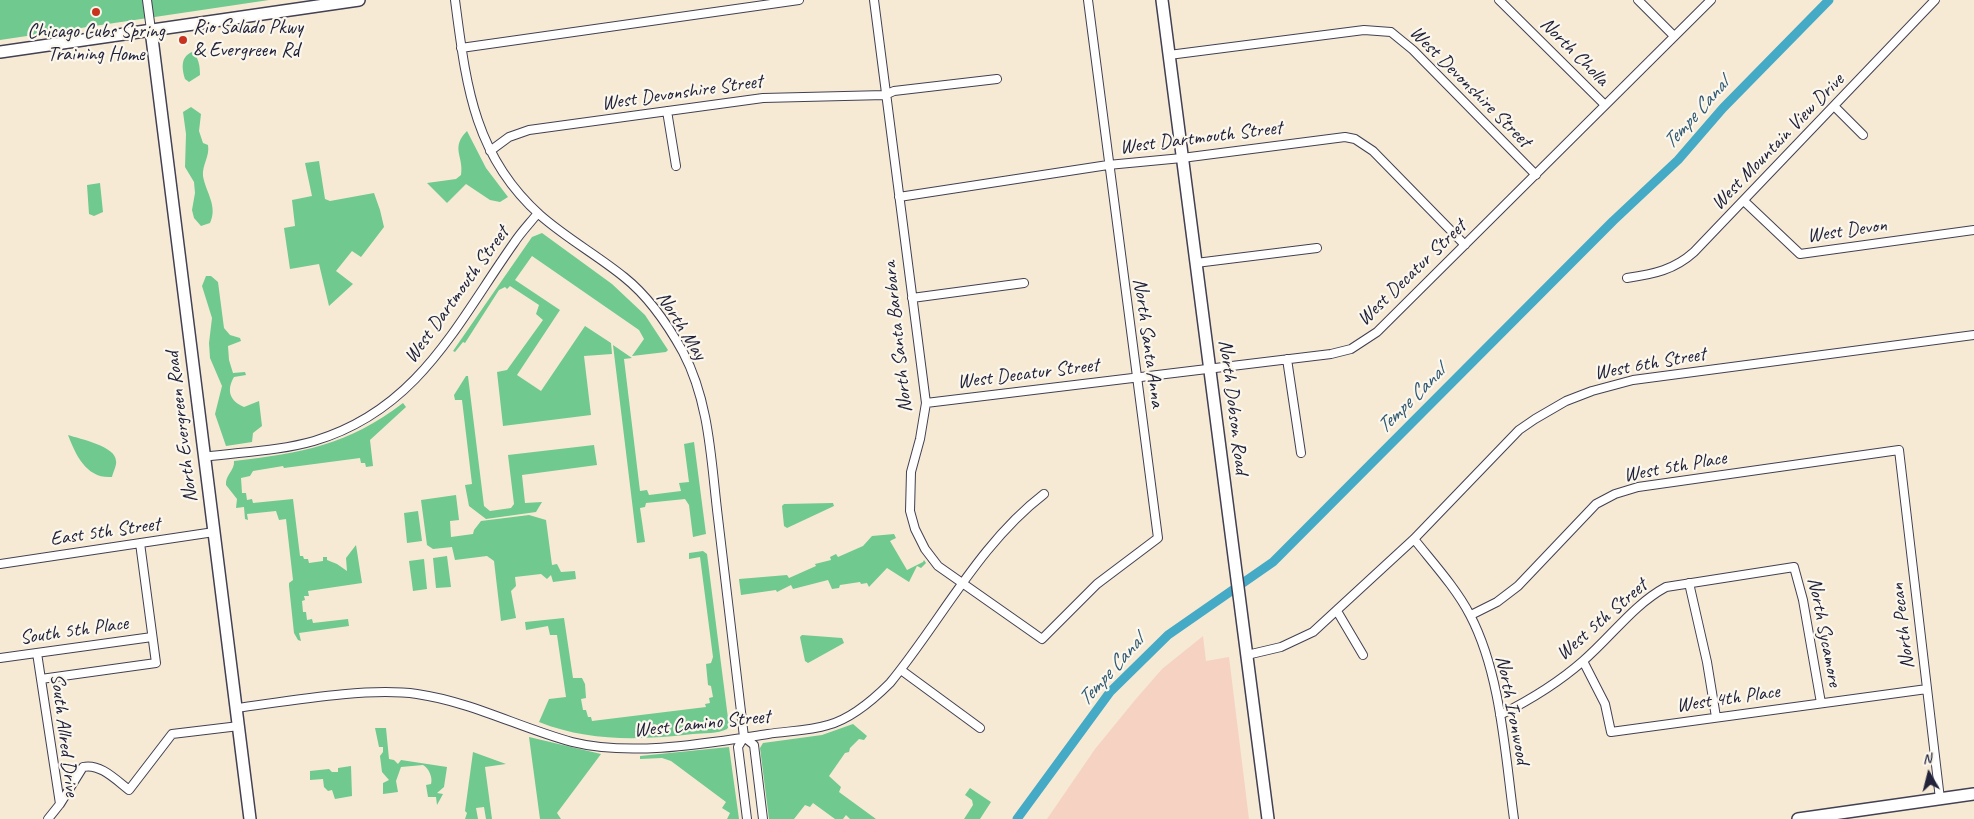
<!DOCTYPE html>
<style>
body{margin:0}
#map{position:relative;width:1974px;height:819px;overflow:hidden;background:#f6ead5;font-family:Caveat,sans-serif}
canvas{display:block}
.north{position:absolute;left:1904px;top:749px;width:50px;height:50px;-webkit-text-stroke:4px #fbf7ec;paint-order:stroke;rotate:352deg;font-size:14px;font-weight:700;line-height:20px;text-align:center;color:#22223b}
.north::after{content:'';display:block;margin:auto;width:18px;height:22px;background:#22223b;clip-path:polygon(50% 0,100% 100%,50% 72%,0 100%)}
</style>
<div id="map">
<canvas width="1974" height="819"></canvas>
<div class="north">N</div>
</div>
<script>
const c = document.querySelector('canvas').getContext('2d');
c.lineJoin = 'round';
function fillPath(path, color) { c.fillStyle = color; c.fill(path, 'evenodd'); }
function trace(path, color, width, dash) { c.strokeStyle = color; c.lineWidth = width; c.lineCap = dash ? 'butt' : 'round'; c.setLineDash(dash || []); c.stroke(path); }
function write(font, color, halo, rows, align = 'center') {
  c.font = font + ' Caveat,sans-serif'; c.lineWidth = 4.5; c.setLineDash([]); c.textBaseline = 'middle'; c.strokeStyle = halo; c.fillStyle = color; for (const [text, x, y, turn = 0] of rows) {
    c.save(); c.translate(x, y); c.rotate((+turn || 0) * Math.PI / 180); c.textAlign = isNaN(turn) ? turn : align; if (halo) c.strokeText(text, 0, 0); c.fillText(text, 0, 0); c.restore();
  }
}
fillPath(new Path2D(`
 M1203,636l3,25 23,-4 20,162h-202l48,-70 40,-49 27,-31z`), '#f6d2c3');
fillPath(new Path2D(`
 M0,0h269l-269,40z
 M192,52c7,6 8,14 8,23l-11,7 -4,-3c-3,-10 -5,-22 7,-27z
 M191,107l10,7 -2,17 4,12 5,2c2,11 -6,20 -5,31 3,17 15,30 7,47l-9,3 -7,-8 -2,-8 3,-17 -1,-11 -9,-15 1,-33 -3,-22z
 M467,131l19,37 22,29 -8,5 -10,-2 -24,-16 -19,19 -20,-20 29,-4 5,-4c3,-19 -11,-27 6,-44z
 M319,161l6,38 5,2 44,-8 6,17 4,17 -23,30 -9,-6 -16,20 17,13 -24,22 -10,-42 -29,5 -6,-41 11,-2 -3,-26 20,-4 -7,-33z
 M100,183l3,29 -9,4 -5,-2 -2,-29z
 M542,233l70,51 33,31 23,35 -2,2 -34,4 12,-17 -5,-9 -107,-74 -17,24 45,30 -43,65 24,16 44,-65 26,17 1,11 -28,2 7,59 -88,11 -6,-54 10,-2 36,-50 -7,-6 3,-9 -29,-19 -3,3 -2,-2 -6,3 -34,53 -2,-1 -8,10 -2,-1 79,-114z
 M206,276h5l7,6 6,46 6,7 10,3 1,3 -13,5 1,14 4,13 12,-1 1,3 -12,2c-8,14 -4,24 10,30l15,-6 3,25 -9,7 -1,9 -26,4 -11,-32 7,-28 -12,-28 -1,-15 3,-25 -10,-32z
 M613,345l19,13 -8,1 16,132 7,-1 2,5 32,-4 -2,-8 10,-1 -5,-38 10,-2 12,92 -13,3 -4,-32 -4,-6 -39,4 -1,4 -5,1 5,34 -8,1z
 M466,376h2l16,130 6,5 21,-3 3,-4 -6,-49 86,-10 3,20 -75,10 3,28 17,-1 -6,10 -50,7 -17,-13 -4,-21 7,-1 -10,-84h-7l-1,-5z
 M403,403l3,4 -36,33 3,26 -7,1 -1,-4h-4l-1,-5 -76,10 -1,-2 -30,5 -3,5 -9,2 1,15h4l1,7 5,-1 1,4 40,-4 7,57h3l1,3h4l1,4 14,-2v-4h4v3l10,4 10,7 -1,-13 10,-13 6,38 -54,8 1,5h-5l1,4 -3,1 1,11h3l1,8 5,-1 1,4 35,-4 1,7 -50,7 2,8 -3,-1 -4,-7 -5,-47v-3l4,-3 -7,-61 -7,1 -3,-9 -29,3 1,6 -3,-1 -1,-12 -8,1 1,-9 -11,-14c-1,-10 9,-15 8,-24 68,-8 114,-16 169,-58z
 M68,435c12,4 48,11 48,26 1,4 -3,11 -4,16 -25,2 -36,-21 -44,-42z
 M456,495l3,25 -9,1 1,16 22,-3 1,-4 7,-9 48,-6 17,5 6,45 5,-1 4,8 14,-1 1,8 -23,3 -2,-7 -4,4 -6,-5 -26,3 1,9 -5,5 5,27 -15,3 -7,-60 -7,-5 -32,4 -3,-13 -19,2 -6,-4 -6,-45z
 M833,503l1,3 -47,22 -3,-2 -2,-20 2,-2z
 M418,511l4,30 -15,2 -3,-30z
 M894,534l2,4 -6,3 17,29 16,-8 1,-2 2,3 -5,5 -4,-2 -8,16 -22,-14 -18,19 -2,-4 -6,1 -1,-2 -20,3 -1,3 -7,1 -4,-9 -35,9 -2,-4 -14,7 -1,-2 -35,5 -2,-16 48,-4 2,3 27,-12 -1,-2 16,-4 -1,-3 6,-3 2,3 25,-11 9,-10z
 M703,551l4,3 22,172 -2,3c-9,5 -24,4 -34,5 -52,6 -104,8 -154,-12l10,-23 17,-2 -9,-62h-7l-2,-9 -22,4 -1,-8 39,-4 9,60h9l3,6 1,14 -5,1 2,11h3l2,7h3l1,4 114,-14 -1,-3 5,-1 -1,-5 4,-1 -2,-11 -3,-1 -2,-21 5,-1 2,-6 -13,-100 -11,2v-6z
 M447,556l4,31 -15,1 -3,-30z
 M424,559l3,30 -14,2 -4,-30z
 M802,635l40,3 2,5 -36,20 -3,-2 -5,-24z
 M853,724l14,12 -3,4 -5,-1 -9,9 -1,4 -4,1 -16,23 12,11 -2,5 37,27h-26l-4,-4 -3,4h-8l-22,-16 -3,4 -5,-2 -11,14h-25l-9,-71 3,-5 59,-8z
 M375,728h11l3,31 5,1 4,4 3,-4 46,7 -3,20 -7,6 6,1 -6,11 -1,-8h-8l-2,-12 5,-1c2,-6 -2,-16 -8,-19l-22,2 -5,14 2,11 -15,2v-11l6,-3 -7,-8 -2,-16 3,-4v-5h-4z
 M529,737l72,17 -44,59 4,6h-21z
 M729,747l10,72h-12l3,-6 -8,-5 4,-6 -55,-41 -9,-3 -22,1v-3z
 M473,752l33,12 -21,3 7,52h-6l-2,-12 -8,1 2,11h-13l2,-6 -2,-2z
 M351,766l1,30 -17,3 -3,-9 -4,1 -4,-4 -1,-8 -13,1v-9l19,-2 3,3h6v-4z
 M970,788l21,14 -11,17h-16l9,-14 -1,-5 -7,-5z`), '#70c98f');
trace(new Path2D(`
 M1017,819l93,-127 58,-57 105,-73 340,-341 65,-61 45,-52 106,-108`), '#45aac5', 9);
const street = new Path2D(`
 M147,0l4,30
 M455,0c11,83 18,155 85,215 26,23 57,40 84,62 24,19 44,48 59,75 27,51 28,110 35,166 9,73 17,146 26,219l-6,10 9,72
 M874,0l52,403 -6,36 -9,33 -1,39 5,18 10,20 13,17 104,73 55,-55 61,-46 -70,-538
 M1499,0l106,105
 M1638,0l36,36
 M461,48l338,-48
 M1169,55l195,-25 27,2 22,18 123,125
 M1834,106l29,29
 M667,111l9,55
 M490,151l19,-14 20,-7 234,-32 122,-3 9,-4 103,-12
 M899,197l209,-32 74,-7 163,-21 10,2 18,12 92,94
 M1744,201l56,53 174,-24
 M1196,263l121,-15
 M1627,278c27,-4 47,-8 67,-26l241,-252
 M912,298l112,-15
 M1287,359l14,94
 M926,403l405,-49 20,-5 26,-17 334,-332
 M204,457c36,-5 75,-6 110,-16 104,-31 142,-116 200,-198 7,-11 16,-20 24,-30
 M1414,539c19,24 42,49 56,76 31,59 35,139 44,204
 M0,564l214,-32
 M1689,583l18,79 9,55
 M1337,611l26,44
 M1471,615l26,-13 21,-16 78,-82 19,-10 23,-7 261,-37 41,349
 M37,653l23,151 -12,15
 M1247,655l34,-8 32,-15 101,-93 105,-109 16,-11 31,-18 26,-10 41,-11 341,-45
 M0,658l152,-21
 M1583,661l22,43 6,28 316,-43
 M901,670l79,58
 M41,679l115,-16 -16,-120
 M237,708c52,-7 129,-21 180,-14 55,8 103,34 155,48 60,15 136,1 196,-8 19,-3 41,-3 60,-9 23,-6 45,-25 62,-42 51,-62 89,-139 154,-189
 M1500,715c30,-15 58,-32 83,-54 29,-25 50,-56 83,-74l128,-20 9,33 18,103
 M744,737l10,8 9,74
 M60,804l23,-37c17,-4 33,13 46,23l43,-56 67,-8`);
const secondary = new Path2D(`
 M1162,0l106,819
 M151,30l99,789
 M0,52l359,-52
 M1798,819l176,-25`);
trace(street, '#424052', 10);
trace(secondary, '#424052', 14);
trace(street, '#fff', 8);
trace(secondary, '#fff', 11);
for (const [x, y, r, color] of [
 [96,12,5,"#c8321e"],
 [183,40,5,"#c8321e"]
]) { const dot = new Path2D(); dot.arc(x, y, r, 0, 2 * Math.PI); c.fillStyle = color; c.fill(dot); trace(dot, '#fbf7ec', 2); }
write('20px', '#22223b', '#fbf7ec', [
 ["Rio Salado Pkwy",193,28],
 ["& Evergreen Rd",193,51],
 ["Chicago Cubs Spring",96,32,"center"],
 ["Training Home",96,55,"center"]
], 'left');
write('20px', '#22223b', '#fbf7ec', [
 ["North Cholla",1574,52,45],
 ["West Devonshire Street",1470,87,45],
 ["West Devonshire Street",682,93,-8],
 ["West Dartmouth Street",1201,138,-7],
 ["West Mountain View Drive",1778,142,-46],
 ["West Devon",1847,231,-8],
 ["West Decatur Street",1412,273,-44],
 ["West Dartmouth Street",457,295,-54],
 ["North May",681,326,58],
 ["North Santa Barbara",898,337,-96],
 ["North Santa Anna",1148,343,82],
 ["West 6th Street",1650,364,-10],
 ["West Decatur Street",1028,374,-7],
 ["North Dobson Road",1233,407,83],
 ["North Evergreen Road",182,427,-97],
 ["West 5th Place",1675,467,-10],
 ["East 5th Street",105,532,-8],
 ["West 5th Street",1602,620,-41],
 ["North Pecan",1903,626,-97],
 ["South 5th Place",74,631,-8],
 ["North Sycamore",1824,632,79],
 ["West 4th Place",1728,699,-8],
 ["North Ironwood",1512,710,79],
 ["West Camino Street",702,724,-6],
 ["South Allred Drive",64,735,83]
]);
write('italic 21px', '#305872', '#fbf7ec', [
 ["Tempe Canal",1696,114,-48],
 ["Tempe Canal",1411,400,-45],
 ["Tempe Canal",1111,671,-48]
]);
</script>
